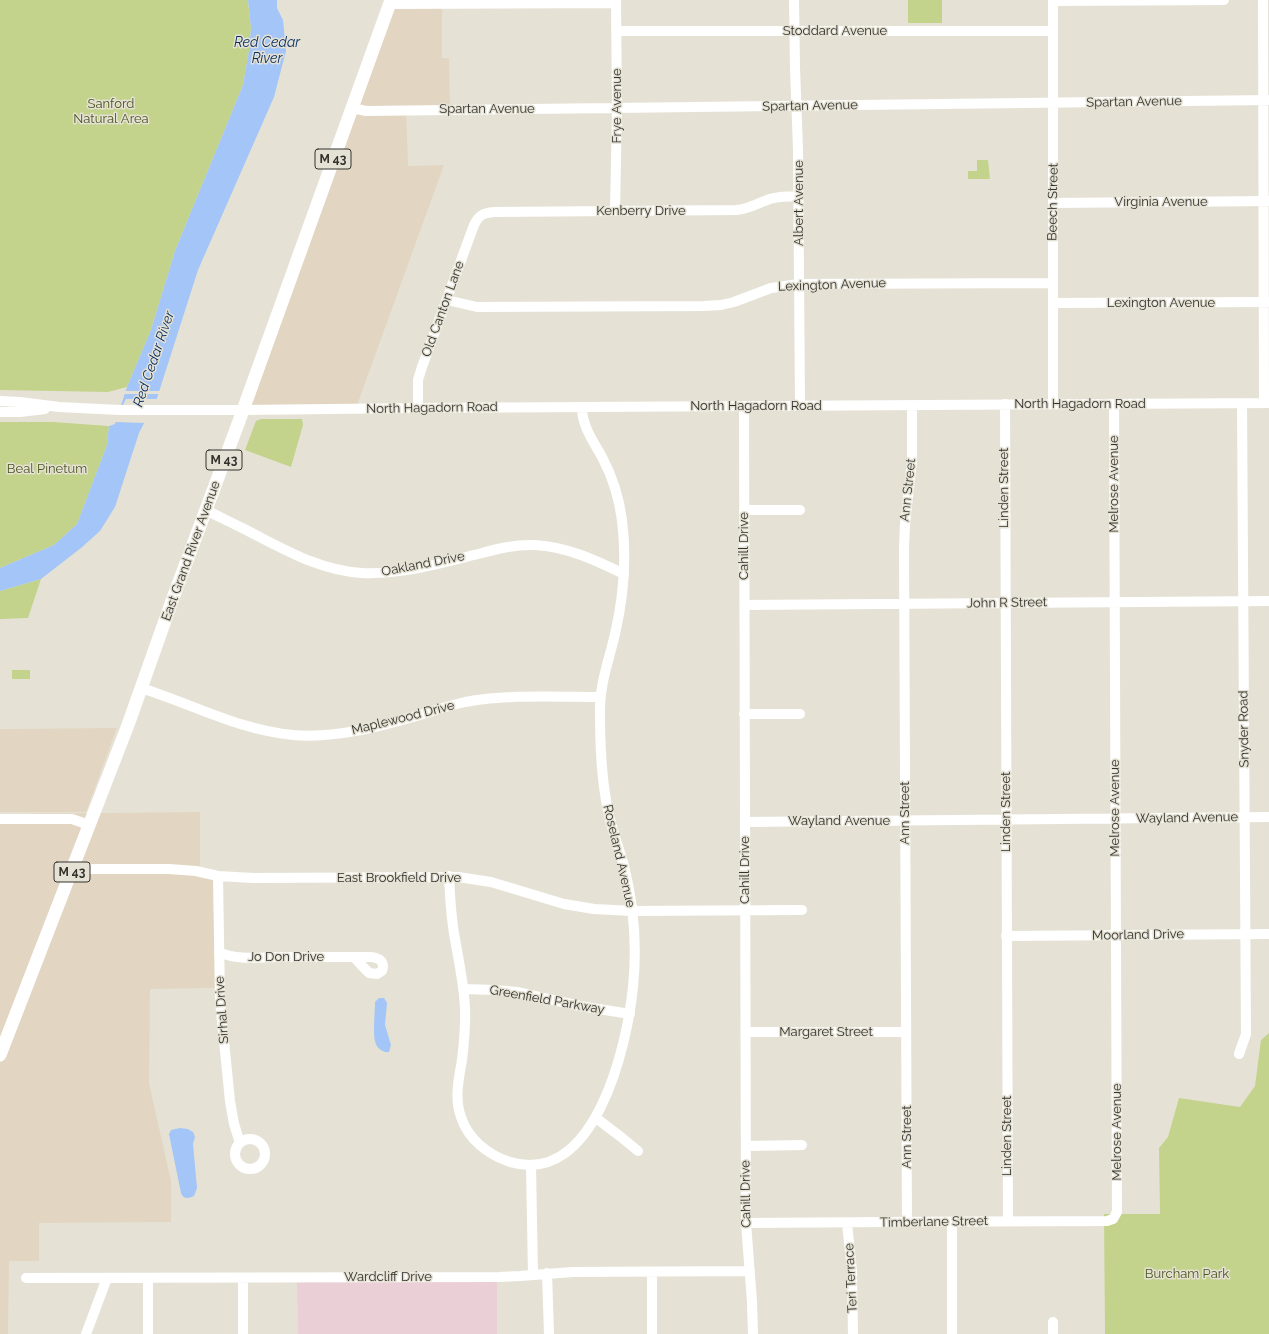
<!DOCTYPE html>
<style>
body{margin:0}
canvas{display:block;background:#e5e2d5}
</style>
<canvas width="1269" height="1334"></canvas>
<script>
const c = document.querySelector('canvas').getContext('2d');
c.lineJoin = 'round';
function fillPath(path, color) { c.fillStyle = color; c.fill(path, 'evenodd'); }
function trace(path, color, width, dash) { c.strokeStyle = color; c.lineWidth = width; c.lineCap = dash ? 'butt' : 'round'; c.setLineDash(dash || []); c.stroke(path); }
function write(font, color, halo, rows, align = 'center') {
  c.font = font + ' Raleway,sans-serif'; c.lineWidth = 3; c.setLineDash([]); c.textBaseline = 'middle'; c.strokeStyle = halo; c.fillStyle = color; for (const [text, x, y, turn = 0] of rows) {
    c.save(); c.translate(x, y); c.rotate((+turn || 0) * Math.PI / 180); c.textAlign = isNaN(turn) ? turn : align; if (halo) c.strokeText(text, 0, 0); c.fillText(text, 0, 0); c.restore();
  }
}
fillPath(new Path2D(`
 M393,0l49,4v54h7l1,51h-44l2,57 36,-1 -88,243 -112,1z
 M117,728l-31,84h-86v-83z
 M200,812v64l15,3v109l-65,1 -1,94 22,98v41l-132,1v38h-30l-1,73h-8v-520z`), '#e2d6c2');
fillPath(new Path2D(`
 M297,1281h200v53h-199z`), '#ead0d6');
fillPath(new Path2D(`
 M0,0h248v2l3,26 -2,23 -6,34 -68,166 -24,79 -24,57 -19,5 -108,-2z
 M908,0h34v23h-34z
 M977,160h11l2,19h-22v-8h9z
 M261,419h41l1,6 -12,42 -46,-17 11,-29z
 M0,422h53l56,4 -2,19 -30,79 -23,21 -54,23z
 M41,579l-13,39 -28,1v-28z
 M12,670h18v9h-18z
 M1269,1033v301h-164l-1,-120h56l-1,-66 9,-11 11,-39 61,9 15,-21 6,-46z`), '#c4d38c');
fillPath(new Path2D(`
 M248,0h29v8l6,12 3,31 -12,46 -76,173 -41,128 -18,35 -24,74 -15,24 -19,17 -40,31 -41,12v-23l54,-23 23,-21 30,-79 2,-19 6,-2 12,-37 24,-57 24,-79 68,-166 6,-34 2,-23z
 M379,998h5l3,5 -2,22 6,20 -2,7c-6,1 -13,-4 -14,-11 -2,-8 0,-30 0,-39z
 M180,1128l8,1 5,3 2,5 -2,7 4,44 -3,8c-6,3 -11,3 -13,-3l-12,-59 2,-4z`), '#a3c5f7');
fillPath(new Path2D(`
 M124,391h37l-1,3h-37z
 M126,399h33l-12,24 -33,-1z`), '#e5e2d5');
trace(new Path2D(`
 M794,0l1,68 3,81 2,256
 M1263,0l1,403
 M1053,1l171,-1
 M390,4l226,-1
 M616,31h437
 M352,108l14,3 903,-11
 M1053,203l216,-2
 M615,211l2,-102 -1,-109
 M447,300l30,7 227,-1 17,-1 13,-3 37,-14 28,-4 253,-1
 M1053,303l216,-1
 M0,401l20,1 39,5 61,3h122l176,-2 851,-5
 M1005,404l3,816
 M1053,404v-404
 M744,406l2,817 6,79 1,32
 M418,408v-28l4,-13 52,-142c5,-10 9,-12 20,-13l242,-2c13,-1 22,-7 34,-11 9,-3 19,-2 29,-3
 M0,412h20l25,-3
 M206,510c15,8 31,15 46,23 35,18 70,38 110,40 39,2 79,-10 116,-19 19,-5 38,-10 57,-9 33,2 60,15 89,29
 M744,510h56
 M745,605l524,-4
 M141,688c51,16 98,42 152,47 46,4 91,-10 134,-22 12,-4 25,-8 38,-11 44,-8 91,-5 136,-5
 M744,714h56
 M0,819h72l17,6
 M745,822l524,-5
 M73,869h96l27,2 22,5 35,2 205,-1 33,5 73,22 30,5 38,2 170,-1
 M218,876l2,125 10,100 4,23 6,19
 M449,876c1,22 2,42 6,63 4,23 9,46 10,69 1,17 -1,34 -3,52 -3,18 -8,38 -1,57 7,22 27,38 49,45 85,25 117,-115 123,-175 4,-40 1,-82 -9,-121 -6,-22 -15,-43 -18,-66 -5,-29 -6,-58 -6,-87 -1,-27 9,-53 15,-79 9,-39 12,-75 7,-114 -3,-22 -9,-42 -19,-61 -9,-17 -21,-32 -21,-52
 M1006,936l263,-2
 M219,952c19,9 42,5 62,5 30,0 60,0 90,0 9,1 14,5 11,14l-5,3 -8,-1 -2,-2 -13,-14
 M464,989l31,1 22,2 63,14 50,8
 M746,1032h160
 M1239,1054l7,-20 -4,-631
 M596,1118l25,19 17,14
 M235 1154a15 15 0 1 1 30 0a15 15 0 1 1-30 0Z
 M746,1146l56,-1
 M531,1166l2,109
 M907,1222l-3,-675 1,-23 7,-63v-56
 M952,1222v112
 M746,1223c120,-1 241,-2 361,-2l6,-2 4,-7 -3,-808
 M847,1223l5,48 1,63
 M652,1272v62
 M547,1273l2,61
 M26,1278l473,-1 21,-1 53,-4 177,-1
 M148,1278v56
 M243,1278v56
 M1053,1322v12
 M86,1334l21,-56`), '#fff', 10);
trace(new Path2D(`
 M0,1055l128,-330 45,-127 65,-174 153,-424`), '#fff', 13);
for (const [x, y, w] of [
 [333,159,36],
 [224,460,36],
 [72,872,36]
]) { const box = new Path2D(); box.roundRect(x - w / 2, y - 10, w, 20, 3); c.fillStyle = '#e5e2d5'; c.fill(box); trace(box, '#34322d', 1); }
write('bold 12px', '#34322d', null, [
 ["M 43",333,159],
 ["M 43",224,460],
 ["M 43",72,872]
]);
write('13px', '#34322d', '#e5e2d5', [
 ["Stoddard Avenue",835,31],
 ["Spartan Avenue",1134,102,-1],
 ["Frye Avenue",617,106,-90],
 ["Spartan Avenue",810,106,-1],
 ["Spartan Avenue",487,109],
 ["Beech Street",1053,202,-89],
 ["Virginia Avenue",1161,202],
 ["Albert Avenue",799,203,-90],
 ["Kenberry Drive",641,211],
 ["Lexington Avenue",832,285,-2],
 ["Lexington Avenue",1161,303],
 ["Old Canton Lane",443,309,-70],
 ["North Hagadorn Road",1080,404],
 ["North Hagadorn Road",756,406],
 ["North Hagadorn Road",432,408,-1],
 ["Melrose Avenue",1114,484,-90],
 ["Linden Street",1004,488,-90],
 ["Ann Street",908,490,-84],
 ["Cahill Drive",744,546,-90],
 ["East Grand River Avenue",191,551,-70],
 ["Oakland Drive",423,564,-11],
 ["John R Street",1007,603,-1],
 ["Maplewood Drive",403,718,-14],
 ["Snyder Road",1244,729,-91],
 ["Melrose Avenue",1115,808,-90],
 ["Linden Street",1006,812,-90],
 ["Ann Street",905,813,-90],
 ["Wayland Avenue",1187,818,-1],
 ["Wayland Avenue",839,821],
 ["Roseland Avenue",619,856,77],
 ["Cahill Drive",745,870,-90],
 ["East Brookfield Drive",399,878],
 ["Moorland Drive",1138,935,-1],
 ["Jo Don Drive",286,957],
 ["Greenfield Parkway",547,1000,10],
 ["Sirhal Drive",222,1010,-94],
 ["Margaret Street",826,1032],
 ["Melrose Avenue",1117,1132,-90],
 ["Linden Street",1007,1136,-90],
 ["Ann Street",907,1137,-90],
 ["Cahill Drive",746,1194,-91],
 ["Timberlane Street",934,1222,-1],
 ["Wardcliff Drive",388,1277],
 ["Teri Terrace",851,1278,-93]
]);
write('13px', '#4b551f', '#e5e2d5', [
 ["Sanford",111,104],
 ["Natural Area",111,119],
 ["Beal Pinetum",47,469],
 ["Burcham Park",1187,1274]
]);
write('italic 14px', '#022a5f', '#e5e2d5', [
 ["Red Cedar",267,43],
 ["River",267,59],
 ["Red Cedar River",154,359,-71]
]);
</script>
